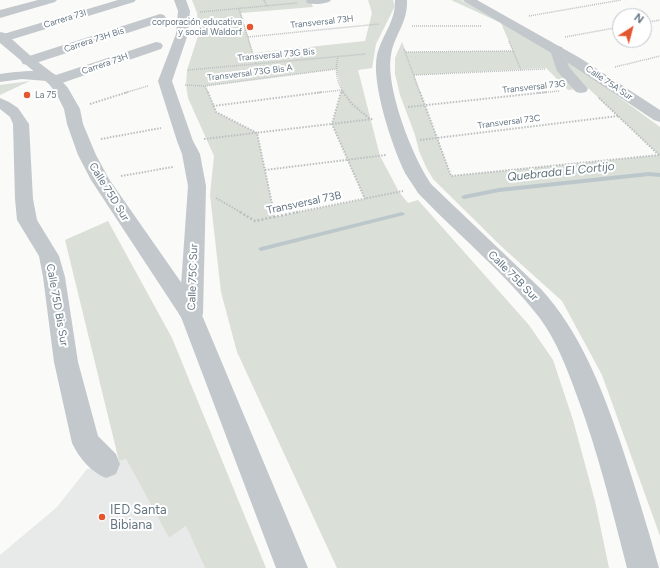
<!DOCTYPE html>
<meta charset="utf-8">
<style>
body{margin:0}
#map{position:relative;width:660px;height:568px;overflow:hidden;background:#fafaf8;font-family:Figtree,sans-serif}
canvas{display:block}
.north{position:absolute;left:612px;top:8px;width:40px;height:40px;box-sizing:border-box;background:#fff;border:1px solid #c1c8cd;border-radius:50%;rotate:36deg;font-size:11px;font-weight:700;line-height:16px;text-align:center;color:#657683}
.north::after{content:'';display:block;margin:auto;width:14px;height:18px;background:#e4572e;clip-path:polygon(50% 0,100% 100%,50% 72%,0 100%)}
</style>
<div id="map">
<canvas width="660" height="568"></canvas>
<div class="north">N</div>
</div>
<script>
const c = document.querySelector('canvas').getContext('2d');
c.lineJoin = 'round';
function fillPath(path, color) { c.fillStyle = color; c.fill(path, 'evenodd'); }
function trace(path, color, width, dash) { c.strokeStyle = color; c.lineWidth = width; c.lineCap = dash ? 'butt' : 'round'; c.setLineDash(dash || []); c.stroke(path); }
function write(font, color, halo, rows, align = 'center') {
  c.font = font + ' Figtree,sans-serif'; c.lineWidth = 4; c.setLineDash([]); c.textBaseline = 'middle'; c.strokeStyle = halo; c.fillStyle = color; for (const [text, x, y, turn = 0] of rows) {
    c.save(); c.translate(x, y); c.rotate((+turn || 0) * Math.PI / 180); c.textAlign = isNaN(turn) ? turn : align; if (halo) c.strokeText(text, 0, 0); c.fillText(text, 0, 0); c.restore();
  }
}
fillPath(new Path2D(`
 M126,459l43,79 17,-12 19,42h-205v-13l57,-48 30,-38z`), '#e8e9e9');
fillPath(new Path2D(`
 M192,0h118l3,7 -72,6 12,40 112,-12 7,-28 -4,-13h25l2,6 -19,38 -4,24 -14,2 22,86 19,36 9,11 10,-3 111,125 24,35 20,60 22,81 14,67h-272l-100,-216 -16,-60 -11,-97 4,-39 -26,-58 -2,-13 1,-15 12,-37 -2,-20zM336,69l6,21 -10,34 33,75 -90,18 -18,-84 -41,-21 -10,-26z
 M451,0h10l114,65 85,62v409l-58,-161 -40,-74 -60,-54 -69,-68 -7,-12 -7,-16 -4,-16 -15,-40 -5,-21v-16l7,-16 4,10 107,-1 -12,-28zM546,68l22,22 20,-2 71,67 -208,21 -37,-101z
 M30,81l-30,14v-10z
 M108,221l64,117 94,230h-61l-19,-42 -17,12 -43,-79 -7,2 -54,-221z`), '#dadfd7');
fillPath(new Path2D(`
 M649,172l11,1v4l-11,-1 -150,16 -35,7 -3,-2 3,-2 35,-7z
 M402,212l3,2 -1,1 -143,36 -3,-2 3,-2z`), '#bbc7cb');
trace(new Path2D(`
 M264,0l3,6
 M239,9l17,55
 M200,12l97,-9
 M529,16l92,-16
 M644,23l16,-3
 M412,26h69
 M248,37l131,-13
 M565,37l55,-10
 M509,41l12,29
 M404,49l16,44
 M406,52l107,-1
 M338,56c-3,14 -2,25 6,37
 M615,67l45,-11
 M188,70l178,-16
 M414,75l131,-6
 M185,85l20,1 131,-17
 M205,86l3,7
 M124,93l24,-7
 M315,93l27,-3 -1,3
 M538,93l22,-2`), '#bbbfc2', 1.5, [1, 1]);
trace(new Path2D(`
 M208,92l8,20 41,21 17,80
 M341,92l-9,32 33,75
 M343,92l9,12 18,15
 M420,92l31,84 208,-21
 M599,98l60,57
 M90,104l38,-12
 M213,106l110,-14
 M408,107l140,-15
 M101,139l60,-11
 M204,139l169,-20
 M420,140l198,-24
 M265,170l121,-15
 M121,176l52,-9
 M216,198l26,15
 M293,213l110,-22`), '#bbbfc2', 2, [1.5, 1.5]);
trace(new Path2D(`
 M240,212l15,9 43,-9
 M274,212l1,5`), '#bbbfc2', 2.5, [2, 2]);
fillPath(new Path2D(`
 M38,0h19l-2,2 -55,16v-8z
 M118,0h18l-2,2 -134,41v-8z
 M174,0h12l4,11 -2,23 -16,47 21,60 7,13 6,32 -3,128 -4,6 -8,3 -8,-3 -4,-6 9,-128 -6,-32 -5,-13 -19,-60 18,-47 2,-23z
 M306,0h25l-2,2c-7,2 -15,3 -22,1z
 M160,14l4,1 2,3 -2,3 -131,43 -5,1 -5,-1 -2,-3 2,-3z
 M156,42l5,1 2,3 -2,3 -102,35 -5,1 -5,-1 -2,-3 -25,-2 -22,3v-8c13,-2 46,-6 56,1z
 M557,46l5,1 7,20 19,22 -2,3 -5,1 -5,-1 -19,-21 -7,-21 2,-3z
 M0,98l9,4 9,6 11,16 4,75 4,21 22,36 6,21 13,85 20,74 18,18 4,10 -4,10 -10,4c-15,-6 -27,-20 -34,-35l-18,-81 -11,-85 -4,-21 -22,-36 -2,-21 -2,-75 -3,-7 -10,-8z`), '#c3c8cc');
fillPath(new Path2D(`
 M395,0h12c1,23 -13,35 -16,55 -6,32 22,104 41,130l109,104c39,43 60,97 79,152 14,42 27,84 39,127h-32c-15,-58 -29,-116 -50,-172 -10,-27 -20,-55 -38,-79 -35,-45 -81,-82 -121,-124 -4,-7 -9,-13 -13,-20 -13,-27 -34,-90 -28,-118 5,-20 19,-34 18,-55z
 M463,0h14l103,58 80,52v12l-6,-2 -84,-56 -105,-62z
 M0,32l5,1 28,25 26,20 9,10 12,21 3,15 13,31 13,24 90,129 109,260h-32l-95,-251 -90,-137 -13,-25 -11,-31 -3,-15 -8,-16 -7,-9 -49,-41z`), '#c3c8cc');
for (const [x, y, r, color] of [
 [250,27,4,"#e4572e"],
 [27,95,4,"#e4572e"],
 [102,517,4,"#e4572e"]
]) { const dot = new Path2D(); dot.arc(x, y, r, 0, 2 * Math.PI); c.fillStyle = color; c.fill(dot); trace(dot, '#fff', 1.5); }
write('9px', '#657683', '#fff', [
 ["Carrera 73I",65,19,-17],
 ["Transversal 73H",322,22,-6],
 ["Carrera 73H Bis",94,40,-18],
 ["Transversal 73G Bis",276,55,-5],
 ["Carrera 73H",105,64,-19],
 ["Transversal 73G Bis A",250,73,-7],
 ["Calle 75A Sur",609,83,34],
 ["Transversal 73G",534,87,-6],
 ["Transversal 73C",509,122,-7]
]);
write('9px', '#657683', '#fff', [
 ["corporación educativa",242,22],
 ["y social Waldorf",242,32],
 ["La 75",35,95,"left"]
], 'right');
write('11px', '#657683', '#fff', [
 ["Calle 75D Sur",109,192,58],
 ["Transversal 73B",304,203,-12],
 ["Calle 75B Sur",513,276,45],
 ["Calle 75C Sur",193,277,-88],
 ["Calle 75D Bis Sur",57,305,80]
]);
write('italic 12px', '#60757c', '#fff', [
 ["Quebrada El Cortijo",561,172,-6]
]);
write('13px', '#657683', '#fff', [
 ["IED Santa",110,510],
 ["Bibiana",110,525]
], 'left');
</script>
